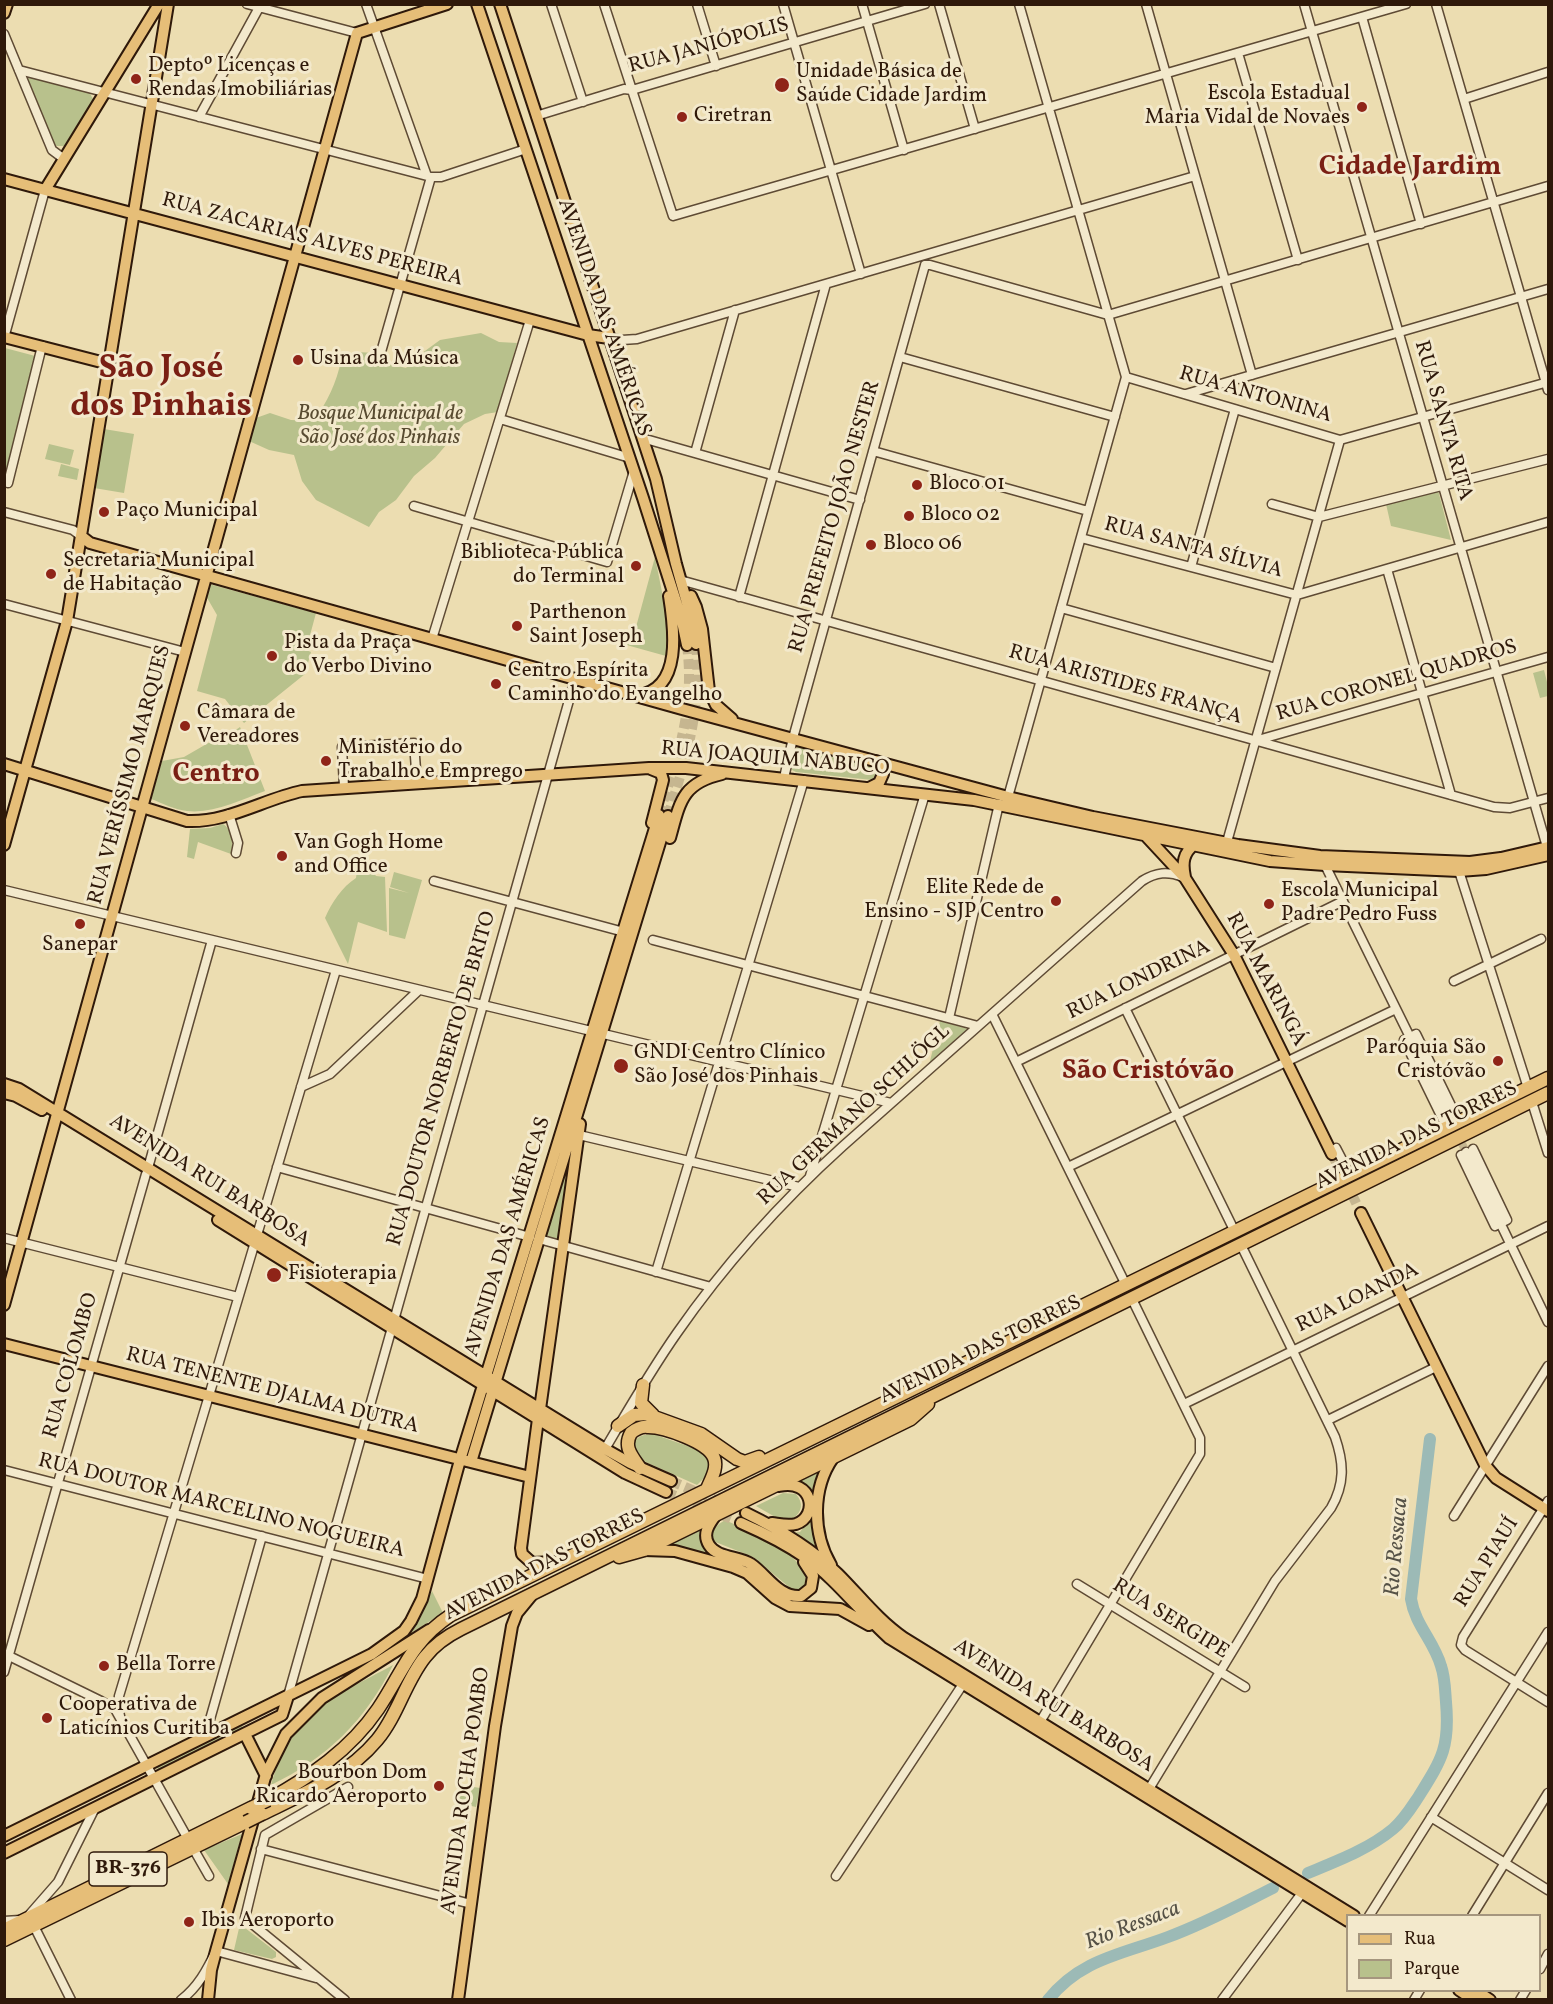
<!DOCTYPE html>
<meta charset="utf-8">
<style>
body{margin:0}
#map{position:relative;width:1553px;height:2004px;overflow:hidden;background:#ecddb1;font-family:Vollkorn,serif}
canvas{display:block}
.frame{position:absolute;inset:0;border:6px solid #2f190a;pointer-events:none}
.legend{position:absolute;left:1346px;top:1914px;width:195px;height:78px;box-sizing:border-box;background:#f3e9cc;border:2px solid #a5967e;margin:0;padding:8px 10px;list-style:none;font-size:18px;color:#2f190a}
.legend li{display:flex;align-items:center;gap:12px;height:30px}
.legend b{width:30px;border:2px solid #a5967e}
</style>
<div id="map">
<canvas width="1553" height="2004"></canvas>
<div class="frame"></div>
<ul class="legend">
<li><b style="height:8px;background:#e6be78"></b>Rua</li>
<li><b style="height:16px;background:#b8c18c"></b>Parque</li>
</ul>
</div>
<script>
const c = document.querySelector('canvas').getContext('2d');
c.lineJoin = 'round';
function fillPath(path, color) { c.fillStyle = color; c.fill(path, 'evenodd'); }
function trace(path, color, width, dash) { c.strokeStyle = color; c.lineWidth = width; c.lineCap = dash ? 'butt' : 'round'; c.setLineDash(dash || []); c.stroke(path); }
function write(font, color, halo, rows, align = 'center') {
  c.font = font + ' Vollkorn,serif'; c.lineWidth = 6; c.setLineDash([]); c.textBaseline = 'middle'; c.strokeStyle = halo; c.fillStyle = color; for (const [text, x, y, turn = 0] of rows) {
    c.save(); c.translate(x, y); c.rotate((+turn || 0) * Math.PI / 180); c.textAlign = isNaN(turn) ? turn : align; if (halo) c.strokeText(text, 0, 0); c.fillText(text, 0, 0); c.restore();
  }
}
fillPath(new Path2D(`
 M24,76l64,14 5,9 -29,47h-10z
 M481,333l18,9 18,1 -19,69 -13,2 -21,10 -29,34 -21,18 -18,24 -17,12 -10,15 -53,-27 -14,-19 -8,-26 -25,-5 -20,-9 7,-23 14,-5 21,7 23,1c13,-19 23,-39 27,-61l15,-8 20,1 -2,9 6,5 10,-3 16,4 8,-9 26,-19z
 M5,348l34,9 -34,134z
 M104,429l30,5 -10,59 -30,-5z
 M49,444l25,6 -4,15 -25,-6z
 M61,464l18,5 -2,11 -19,-4z
 M1438,490l13,50 -60,-14 -5,-22z
 M655,557l13,65 -2,34 -61,-17 2,-9 18,3 11,-6z
 M209,584l107,29 -10,37 5,2 -6,22 -61,49 -19,-24 -28,-8 20,-76 -11,-19z
 M1544,670l4,16v10l-8,2 -7,-25z
 M240,727l25,64c-25,9 -51,23 -78,20 -12,-1 -25,-8 -36,-12l11,-38 22,-4 26,-15 10,-1z
 M799,745l76,21 5,4 -5,9 -3,1 -76,-8 -4,-2c0,-7 2,-20 7,-25z
 M223,824c10,6 10,20 8,30l-33,-12 -4,17 -7,-2 3,-28 20,-1z
 M361,866l9,1 6,9 9,1 2,55 -29,-10 -10,42 -23,-46c7,-16 17,-31 31,-40l1,-8z
 M394,872l28,8 -17,59 -16,-4v-47l20,5 -19,-6z
 M940,1021l28,8 -39,36z
 M574,1142l-14,99 -15,-4z
 M653,1434l49,17 6,6 2,15 -13,13 -56,-25 -5,-6 -3,-10c5,-9 10,-9 20,-10z
 M820,1471l-3,9 5,76 -31,-23 9,-1 11,-15 -14,-35z
 M783,1493l13,1c8,10 6,17 -3,25l-16,-1 -21,-12z
 M725,1520c32,15 70,27 85,62l-8,10h-7l-42,-35 -40,-16c-3,-11 4,-16 12,-21z
 M705,1526l-2,17 8,13 -44,-12z
 M432,1591l11,22 -32,20z
 M393,1665c-28,56 -66,93 -122,120 22,-74 59,-86 122,-120z
 M241,1722l2,7 -83,44 -5,-9z
 M462,1785l18,3 -4,19 -18,-4z
 M242,1834l-14,50 -24,-34z
 M240,1924l36,28v5l-4,2 -38,-9z`), '#b8c18c');
trace(new Path2D(`
 M1308,1873c29,-12 61,-24 85,-44 11,-9 18,-21 26,-33 23,-37 31,-49 27,-94 -1,-12 -1,-25 -5,-36 -7,-25 -26,-41 -30,-67l19,-160
 M1048,2000c32,-41 75,-46 120,-63 36,-13 71,-32 105,-49`), '#9cbab6', 12);
trace(new Path2D(`
 M1445,1108l21,44`), '#c6b690', 8, [8, 4]);
trace(new Path2D(`
 M659,815c19,-61 36,-105 28,-170
 M668,816c19,-61 34,-107 28,-172
 M1332,1154l29,59
 M671,1481l75,32
 M666,1492l75,31`), '#c6b690', 10, [10, 5]);
const minor = new Path2D(`
 M247,4l110,29
 M366,4l61,172
 M551,4l32,98
 M604,4l69,212 733,-212
 M697,4l19,62
 M783,4l78,270
 M862,4l42,146
 M939,4l36,125
 M1146,4l106,371
 M1304,4l243,843
 M1436,4l112,386
 M1362,17l59,207
 M4,34l48,116 12,9
 M1238,53l60,207
 M19,70l412,107h10l85,-28
 M1464,99l84,-27
 M536,116l88,-27 8,1 293,-86
 M199,117l62,-113
 M925,265h5l178,50
 M1108,315l440,-129
 M4,338l41,-148
 M609,338l13,2 15,-1 558,-163
 M900,357l215,60
 M379,359l52,-182
 M1126,377l214,63 208,-58
 M1186,394l362,-105
 M500,419l130,39
 M642,438l218,62
 M873,451l215,60
 M695,453l40,-143
 M8,483l34,-137
 M1272,504l47,13 229,-58
 M414,506l193,56 27,-91
 M4,512l69,18 8,6
 M1081,538l216,57 251,-73
 M1191,567l44,-158
 M1387,569l64,226
 M680,580l814,227 16,1 38,-10
 M739,597l87,-313
 M4,604l181,48
 M1061,608l215,60
 M432,639l98,-319
 M1258,740l290,-83
 M784,778l9,-40 132,-473
 M344,787l-2,-40 72,-4 3,40
 M1008,797l118,-420 -107,-373
 M229,814l9,29 -2,10
 M1227,842l113,-402
 M1325,865l120,243
 M1459,871l69,217
 M434,881l190,51
 M4,890l887,213
 M653,940l325,86
 M1454,981l87,-42
 M1125,1008l110,224
 M992,1014l134,271
 M949,1018l50,-214
 M1016,1062l327,-161
 M301,1087l29,-13 89,-84
 M1532,1102l16,51
 M1447,1128l-43,-88 12,-6 43,88
 M579,1135l220,52
 M1336,1148l14,27
 M1466,1152l82,170
 M1461,1155l34,71 12,-6 -34,-71
 M277,1167l253,70
 M1068,1167l328,-158
 M148,1168l64,-228
 M810,1176l115,-382
 M257,1235l79,-265
 M4,1238l234,59
 M539,1239l172,48
 M656,1272l148,-492
 M1184,1404l364,-178
 M1328,1420l108,-53
 M605,1449c23,-39 46,-79 72,-116 48,-69 104,-131 166,-187l299,-265c14,-9 26,-10 41,-4
 M4,1470l424,109
 M1548,1501l-85,136 -2,8 4,5 83,52
 M1454,1516l94,-150
 M1077,1584l168,103
 M5,1654l96,47 14,8 73,130
 M4,1672l142,-498
 M288,1696l287,-1017
 M120,1716l-2,-10 1,-10 136,-454
 M1040,1722l160,-268v-16l-68,-139
 M205,1737l57,-201
 M1149,1789l126,-208 56,-73c14,-24 13,-45 4,-71l-94,-192
 M1431,1817l117,73
 M193,1848l16,28
 M261,1849l210,55
 M836,1876l127,-192
 M30,1914l28,-32 37,-74
 M1369,1916l179,-284
 M1472,1916l76,-123
 M4,1921l16,-1
 M34,1926l37,74
 M1540,1969l8,-15
 M181,2000c17,-13 26,-30 35,-49l100,27
 M345,2000l-100,-82 20,-83 83,-48
 M1222,2000l80,-107
 M1414,2000l6,-10
 M1520,2000l6,-10`);
const major = new Path2D(`
 M477,4l166,494 38,119 6,28
 M500,4l156,475 20,85 15,53 5,27
 M4,13l3,-9
 M4,179l584,156 21,3
 M45,190l114,-186
 M4,337l105,27
 M81,536l9,7 592,166 326,88 85,20 145,28 82,11 150,6 31,-4 47,-11
 M691,596l5,11 6,22 7,62 7,14 16,14
 M638,695c45,-5 36,-68 31,-99
 M4,764l183,57c40,2 77,-22 115,-30l347,-23h37l288,32 296,61 55,4 134,6 27,-2 62,-14
 M651,769l10,4 2,7 -11,43
 M869,788l10,-5 4,-9 -3,-11 -4,-2
 M1146,836l39,42 49,77 98,199
 M670,838c10,-36 12,-55 52,-64
 M4,845l63,-224 101,-617
 M1185,877c-3,-14 -2,-24 10,-33
 M4,1084l15,5 586,360 25,14 41,18
 M4,1093l12,3 26,14
 M1361,1213l124,252 11,13 52,33
 M218,1220l407,253 41,19
 M4,1305l353,-1272 90,-29
 M4,1344l526,133
 M540,1409l40,-285
 M538,1419l-17,129 1,6 10,9 22,-1
 M471,1462l197,-646
 M746,1513c33,16 65,35 92,61 22,22 40,46 66,64l450,278
 M716,1515c-7,9 -14,19 -7,30 8,13 30,11 42,19 16,11 28,34 50,32l10,-8 2,-12 -9,-14
 M741,1523c23,10 45,21 65,35 31,22 55,55 83,80l459,283
 M772,1523c8,1 16,3 24,1 23,-8 17,-46 -17,-38
 M644,1550l31,1 58,16 14,6 28,25 15,8 50,3 29,16
 M831,1565c-19,-32 -19,-77 2,-107
 M245,1734l21,42
 M4,1836l368,-182 32,-23 7,-10 11,-22 38,-139 199,-645
 M4,1853l278,-138 6,-19
 M1459,1990l15,10
 M1475,1990l15,10
 M208,2000l3,-30 5,-19 50,-177 20,-40 36,-36 107,-68
 M458,2000l37,-274 17,-100 5,-13 14,-17`);
const highway = new Path2D(`
 M643,1385l-2,18 12,12
 M618,1426l16,-11 12,-1 55,20 36,25 8,3 14,-5
 M640,1468c-8,-12 -17,-21 -9,-35 5,-4 11,-7 17,-6 16,0 60,15 66,31 4,10 -3,21 -7,31
 M619,1557l25,-7 267,-131 17,-15
 M268,1800c42,-23 82,-50 110,-91 25,-37 32,-67 73,-94l1097,-537
 M262,1814c41,-20 85,-38 115,-74 21,-25 28,-58 48,-83 10,-13 22,-21 36,-28l1087,-536
 M4,1930l247,-122
 M4,1940l242,-118`);
trace(minor, '#5e4a34', 11);
trace(major, '#2f190a', 14);
trace(highway, '#2f190a', 15);
trace(minor, '#f3e9cc', 8);
trace(major, '#e6be78', 10);
trace(highway, '#e6be78', 12);
const highwayBridge = new Path2D(`
 M251,1808l17,-8
 M246,1822l16,-8`);
trace(highwayBridge, '#2f190a', 15, []);
trace(highwayBridge, '#e6be78', 12);
for (const [x, y, r, color] of [
 [136,79,6,"#8f2418"],
 [782,85,8,"#8f2418"],
 [1362,107,6,"#8f2418"],
 [682,117,6,"#8f2418"],
 [298,360,6,"#8f2418"],
 [917,485,6,"#8f2418"],
 [104,512,6,"#8f2418"],
 [909,516,6,"#8f2418"],
 [871,545,6,"#8f2418"],
 [636,566,6,"#8f2418"],
 [51,574,6,"#8f2418"],
 [517,626,6,"#8f2418"],
 [272,656,6,"#8f2418"],
 [496,684,6,"#8f2418"],
 [185,726,6,"#8f2418"],
 [326,761,6,"#8f2418"],
 [282,856,6,"#8f2418"],
 [1056,901,6,"#8f2418"],
 [1269,904,6,"#8f2418"],
 [80,924,6,"#8f2418"],
 [1498,1061,6,"#8f2418"],
 [621,1066,8,"#8f2418"],
 [274,1275,8,"#8f2418"],
 [104,1666,6,"#8f2418"],
 [47,1718,6,"#8f2418"],
 [439,1786,6,"#8f2418"],
 [189,1922,6,"#8f2418"]
]) { const dot = new Path2D(); dot.arc(x, y, r, 0, 2 * Math.PI); c.fillStyle = color; c.fill(dot); trace(dot, '#f3e9cc', 2); }
for (const [x, y, w] of [
 [128,1869,78]
]) { const box = new Path2D(); box.roundRect(x - w / 2, y - 17, w, 34, 4.5); c.fillStyle = '#f3e9cc'; c.fill(box); trace(box, '#2f190a', 1.5); }
write('bold 20px', '#2f190a', null, [
 ["BR-376",128,1869]
]);
write('21px', '#2f190a', '#f3e9cc', [
 ["RUA JANIÓPOLIS",709,47,-15],
 ["RUA ZACARIAS ALVES PEREIRA",312,241,15],
 ["AVENIDA DAS AMÉRICAS",603,318,71],
 ["RUA ANTONINA",1255,396,16],
 ["RUA SANTA RITA",1442,421,74],
 ["RUA PREFEITO JOÃO NESTER",836,517,-74],
 ["RUA SANTA SÍLVIA",1193,549,15],
 ["RUA CORONEL QUADROS",1397,682,-16],
 ["RUA ARISTIDES FRANÇA",1125,686,16],
 ["RUA JOAQUIM NABUCO",775,760,5],
 ["RUA VERÍSSIMO MARQUES",131,775,-75],
 ["RUA MARINGÁ",1265,980,62],
 ["RUA LONDRINA",1139,981,-26],
 ["RUA DOUTOR NORBERTO DE BRITO",443,1079,-74],
 ["RUA GERMANO SCHLÖGL",855,1116,-43],
 ["AVENIDA DAS TORRES",1417,1137,-26],
 ["AVENIDA RUI BARBOSA",209,1182,32],
 ["AVENIDA DAS AMÉRICAS",509,1237,-73],
 ["RUA LOANDA",1358,1299,-26],
 ["AVENIDA DAS TORRES",981,1351,-26],
 ["RUA COLOMBO",72,1366,-74],
 ["RUA TENENTE DJALMA DUTRA",272,1392,14],
 ["RUA DOUTOR MARCELINO NOGUEIRA",221,1507,14],
 ["RUA PIAUÍ",1488,1563,-58],
 ["AVENIDA DAS TORRES",545,1566,-27],
 ["RUA SERGIPE",1170,1620,32],
 ["AVENIDA RUI BARBOSA",1053,1707,32],
 ["AVENIDA ROCHA POMBO",467,1791,-82]
]);
write('21px', '#2f190a', '#f3e9cc', [
 ["Deptoº Licenças e",148,67],
 ["Rendas Imobiliárias",148,91],
 ["Unidade Básica de",796,73],
 ["Saúde Cidade Jardim",796,97],
 ["Escola Estadual",1350,95,"right"],
 ["Maria Vidal de Novaes",1350,119,"right"],
 ["Ciretran",694,117],
 ["Usina da Música",310,360],
 ["Bloco 01",929,485],
 ["Paço Municipal",116,512],
 ["Bloco 02",921,516],
 ["Bloco 06",883,545],
 ["Biblioteca Pública",624,554,"right"],
 ["do Terminal",624,578,"right"],
 ["Secretaria Municipal",63,562],
 ["de Habitação",63,586],
 ["Parthenon",529,614],
 ["Saint Joseph",529,638],
 ["Pista da Praça",284,644],
 ["do Verbo Divino",284,668],
 ["Centro Espírita",508,672],
 ["Caminho do Evangelho",508,696],
 ["Câmara de",197,714],
 ["Vereadores",197,738],
 ["Ministério do",338,749],
 ["Trabalho e Emprego",338,773],
 ["Van Gogh Home",294,844],
 ["and Office",294,868],
 ["Elite Rede de",1044,889,"right"],
 ["Ensino - SJP Centro",1044,913,"right"],
 ["Escola Municipal",1281,892],
 ["Padre Pedro Fuss",1281,916],
 ["Sanepar",80,946,"center"],
 ["Paróquia São",1486,1049,"right"],
 ["Cristóvão",1486,1073,"right"],
 ["GNDI Centro Clínico",634,1054],
 ["São José dos Pinhais",634,1078],
 ["Fisioterapia",288,1275],
 ["Bella Torre",116,1666],
 ["Cooperativa de",59,1706],
 ["Laticínios Curitiba",59,1730],
 ["Bourbon Dom",427,1774,"right"],
 ["Ricardo Aeroporto",427,1798,"right"],
 ["Ibis Aeroporto",201,1922]
], 'left');
write('italic 21px', '#584b31', '#f3e9cc', [
 ["Bosque Municipal de",380,415],
 ["São José dos Pinhais",380,439]
]);
write('italic 22px', '#555146', '#f3e9cc', [
 ["Rio Ressaca",1398,1547,-85],
 ["Rio Ressaca",1133,1927,-21]
]);
write('bold 27px', '#7a1f14', '#f3e9cc', [
 ["Cidade Jardim",1410,169],
 ["Centro",216,776],
 ["São Cristóvão",1148,1073]
]);
write('bold 33px', '#7a1f14', '#f3e9cc', [
 ["São José",161,371],
 ["dos Pinhais",161,409]
]);
</script>
